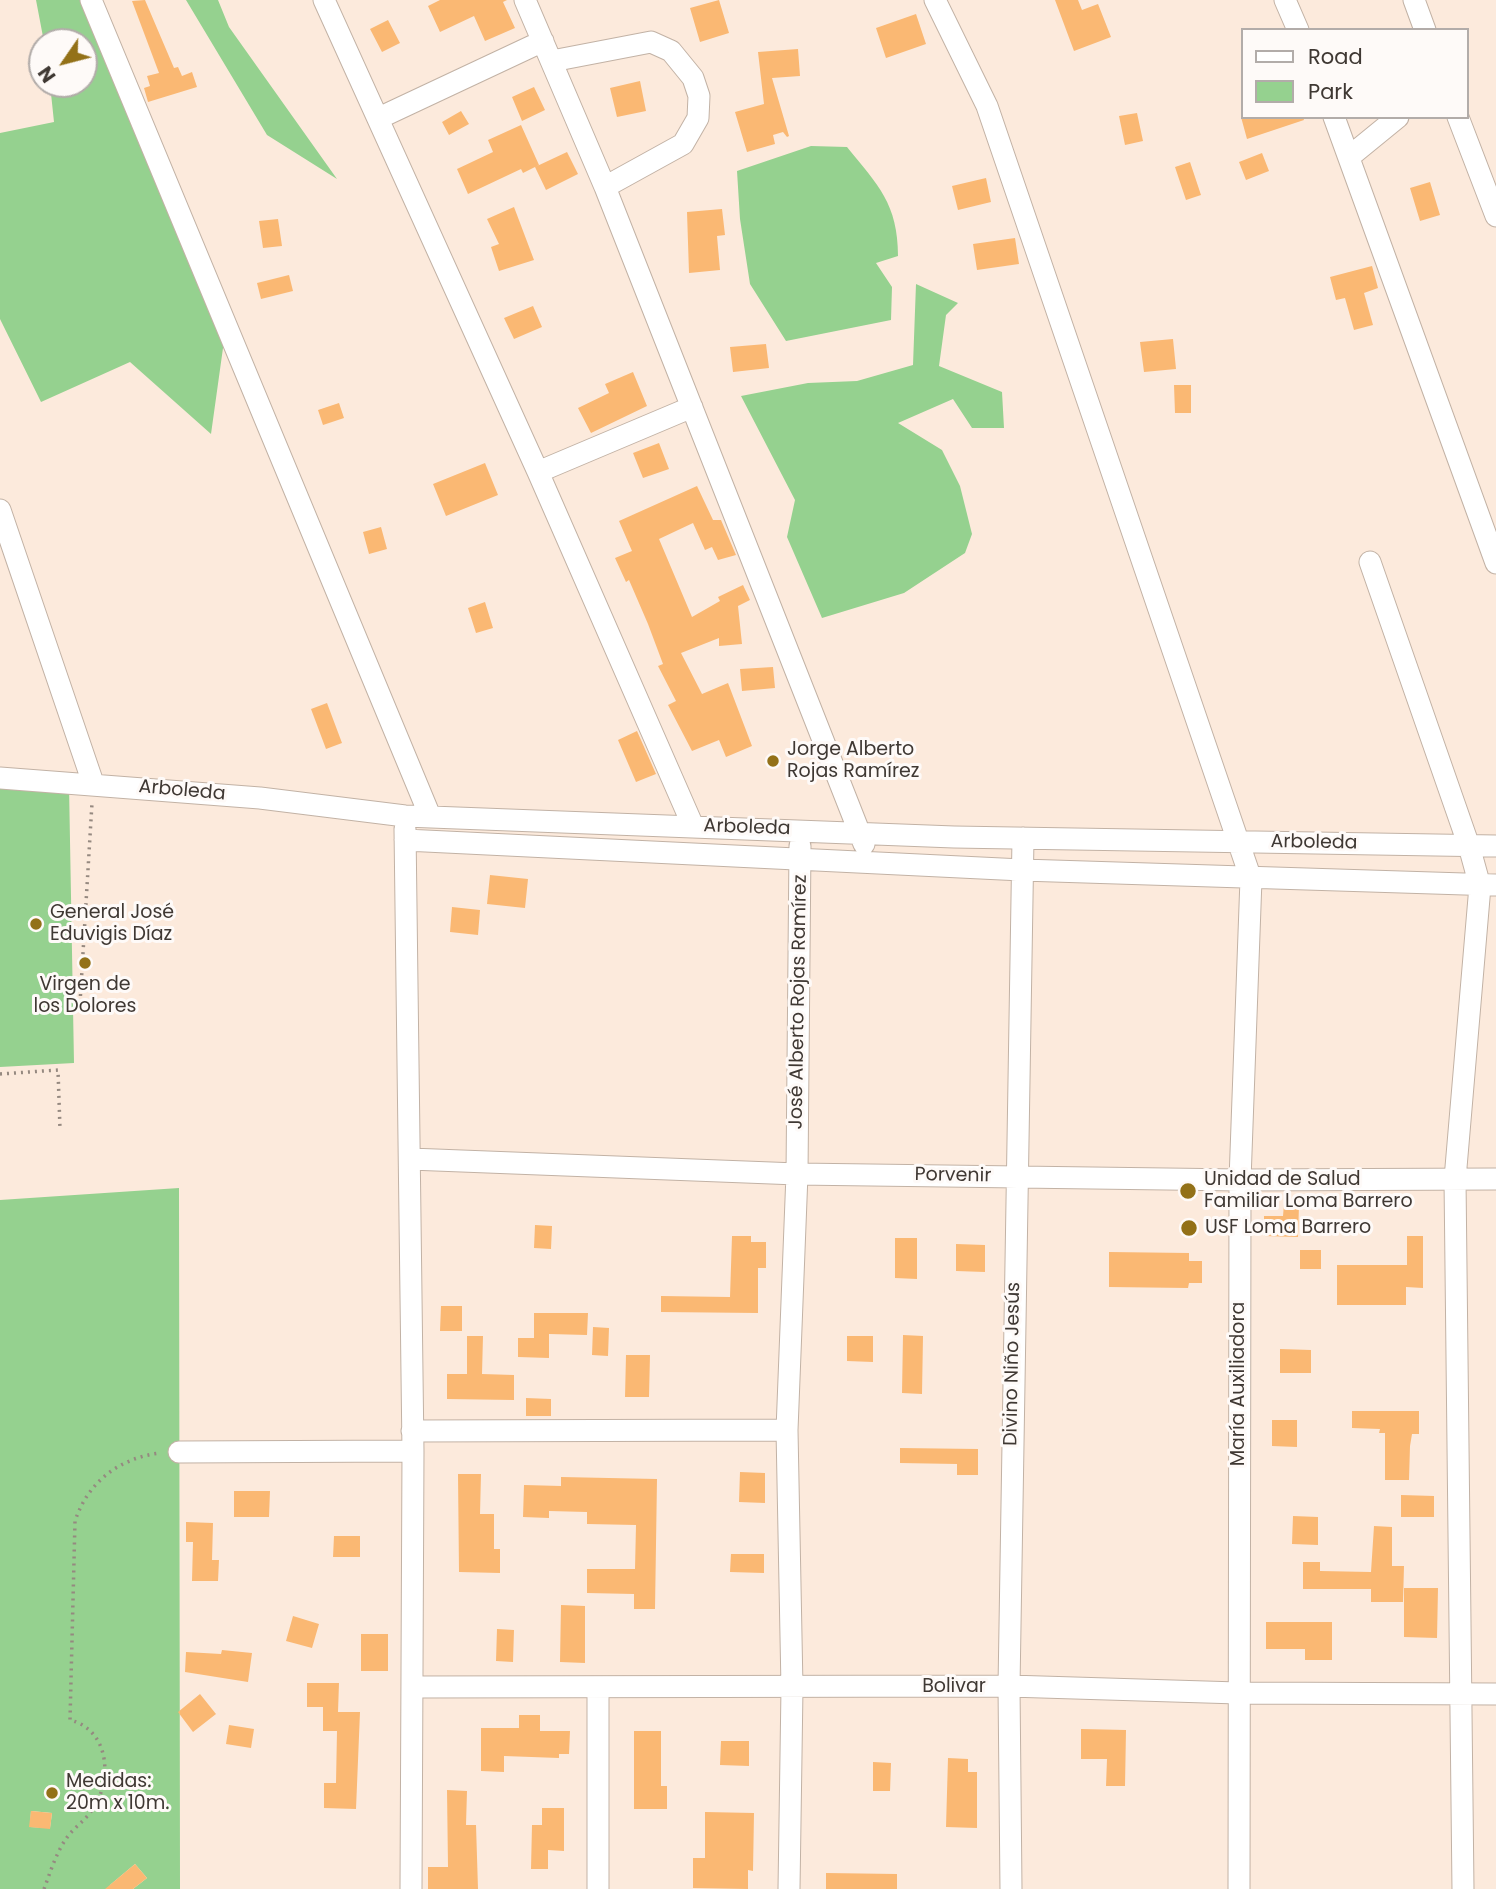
<!DOCTYPE html>
<meta charset="utf-8">
<style>
body{margin:0}
#map{position:relative;width:1496px;height:1889px;overflow:hidden;background:#fceadc;font-family:Poppins,sans-serif}
canvas{display:block}
.legend{position:absolute;left:1241px;top:28px;width:228px;height:91px;box-sizing:border-box;background:#fefaf8;border:2px solid #b2aca9;margin:0;padding:9px 12px;list-style:none;font-size:21px;color:#3f3833}
.legend li{display:flex;align-items:center;gap:14px;height:35px}
.legend b{width:35px;border:2px solid #b2aca9}
.north{position:absolute;left:28px;top:28px;width:70px;height:70px;box-sizing:border-box;background:#fefaf8;border:2px solid #b2aca9;border-radius:50%;rotate:235deg;font-size:19px;font-weight:700;line-height:28px;text-align:center;color:#3f3833}
.north::after{content:'';display:block;margin:auto;width:24px;height:32px;background:#937118;clip-path:polygon(50% 0,100% 100%,50% 72%,0 100%)}
</style>
<div id="map">
<canvas width="1496" height="1889"></canvas>
<ul class="legend">
<li><b style="height:9px;background:#fff"></b>Road</li>
<li><b style="height:19px;background:#95d18f"></b>Park</li>
</ul>
<div class="north">N</div>
</div>
<script>
const c = document.querySelector('canvas').getContext('2d');
c.lineJoin = 'round';
function fillPath(path, color) { c.fillStyle = color; c.fill(path, 'evenodd'); }
function trace(path, color, width, dash) { c.strokeStyle = color; c.lineWidth = width; c.lineCap = dash ? 'butt' : 'round'; c.setLineDash(dash || []); c.stroke(path); }
function write(font, color, halo, rows, align = 'center') {
  c.font = font + ' Poppins,sans-serif'; c.lineWidth = 6; c.setLineDash([]); c.textBaseline = 'middle'; c.strokeStyle = halo; c.fillStyle = color; for (const [text, x, y, turn = 0] of rows) {
    c.save(); c.translate(x, y); c.rotate((+turn || 0) * Math.PI / 180); c.textAlign = isNaN(turn) ? turn : align; if (halo) c.strokeText(text, 0, 0); c.fillText(text, 0, 0); c.restore();
  }
}
fillPath(new Path2D(`
 M36,0h64l129,305 -18,129 -81,-72 -89,40 -41,-83v-186l54,-11 -4,-38h34v-42h-40z
 M186,0h32l11,27 108,152 -70,-44z
 M811,146l36,1c31,38 51,57 51,109l-22,7 16,24 -1,33 -105,21 -36,-57 -10,-65 -3,-48z
 M916,284l42,19 -12,12 -7,51 63,26 2,36h-32l-19,-29 -55,24 44,27 18,36 12,48 -7,19 -61,40 -82,25 -35,-81 8,-37 -54,-104 67,-13 49,-2 56,-16z
 M0,785h69l5,278 -74,4z
 M179,1188l1,701h-47l14,-11 -12,-14 -25,21 3,4h-113v-689zM31,1811l21,2 -2,15 -20,-1z`), '#95d18f');
fillPath(new Path2D(`
 M145,0l29,68 4,-1 4,9 10,-4 5,15 -49,15 -4,-14 6,-2 -3,-10 12,-3 -27,-72z
 M440,0h67l-4,2 12,26 -30,13 -11,-25 -34,16 -12,-26z
 M719,0l10,33 -29,9 -10,-34z
 M1055,0h23l4,10 16,-6 13,33 -37,14z
 M916,14l10,30 -40,14 -10,-30z
 M388,20l12,23 -18,9 -12,-23z
 M798,49l2,27 -28,2 17,58 -2,1 -4,-5 -10,3 2,9 -28,8 -12,-40 29,-8 -6,-52z
 M640,81l6,30 -29,6 -7,-29z
 M534,87l11,23 -23,11 -10,-24z
 M461,111l8,13 -20,11 -7,-13z
 M1137,113l6,28 -18,4 -6,-29z
 M1241,117h62l1,3 -57,19z
 M521,125l18,40 -16,8 -2,-4 -53,25 -11,-25 36,-17 -5,-12z
 M567,152l11,22 -32,16 -11,-23z
 M1262,153l7,18 -23,9 -7,-18z
 M1190,162l11,33 -15,5 -11,-33z
 M986,178l5,24 -33,8 -6,-24z
 M1430,182l10,33 -20,6 -10,-33z
 M514,207l20,53 -35,11 -8,-24 8,-3 -12,-25z
 M722,209l3,26 -8,1 3,34 -31,3 -2,-61z
 M278,219l4,27 -19,2 -4,-27z
 M1015,238l4,26 -42,6 -4,-26z
 M1372,266l6,22 -14,5 9,32 -19,5 -9,-32 -9,2 -6,-23z
 M289,275l4,16 -32,8 -4,-16z
 M533,306l9,21 -28,12 -10,-21z
 M1173,339l3,30 -32,3 -4,-30z
 M766,344l3,24 -36,4 -3,-25z
 M633,372l14,34 -56,27 -13,-25 31,-15 -4,-9z
 M1174,385h17v28h-16z
 M339,403l5,15 -21,7 -5,-15z
 M659,443l10,26 -26,9 -10,-25z
 M485,463l13,32 -52,21 -13,-32z
 M697,486l16,34h8l15,35 -18,5 -6,-13 -7,3 -12,-27 -34,16 33,78 28,-16 -2,-4 25,-12 7,15 -12,6 4,38 -23,2v-8l-38,15 21,41 26,-11 24,63 -26,11 -7,-17 -27,11 -24,-46 8,-4 -18,-35 5,-2 -15,-40 -19,-44 -3,2 -11,-24 17,-7 -13,-30z
 M381,527l6,22 -18,5 -6,-22z
 M485,602l8,26 -17,5 -8,-25z
 M773,667l2,21 -33,3 -2,-22z
 M327,703l15,40 -16,6 -15,-40z
 M637,731l19,43 -20,8 -18,-42z
 M490,875l38,4 -3,29 -38,-4z
 M452,907l28,3 -2,25 -28,-3z
 M1284,1204l15,1 -1,32 -34,-1v-20h19z
 M535,1225l17,1 -1,23 -17,-1z
 M732,1236h19v6h15v26h-8v45l-97,-1v-16l69,1z
 M1407,1236h16v52l-17,-1v18h-69v-40h70z
 M895,1238h22v41l-22,-1z
 M956,1244l29,1v27l-29,-1z
 M1300,1250h21v19h-21z
 M1109,1252l80,1v8h13v22h-13l-1,5 -79,-1z
 M441,1306h21v25h-22z
 M534,1313h54l-1,22 -38,-1v24l-31,-1v-19h16z
 M593,1327l16,1 -1,28 -16,-1z
 M903,1335l20,1 -1,58 -20,-1z
 M467,1336h16l-1,38 32,1v25l-67,-1v-25h20z
 M847,1336h26v26l-26,-1z
 M1280,1349l31,1v23h-31z
 M626,1355h24l-1,42h-24z
 M526,1398l25,1v17h-25z
 M1352,1411h67v23h-7l-2,12 -1,34h-24v-47h-6l1,-4 -28,-1z
 M1272,1420h25v27l-25,-1z
 M900,1448l78,1v26h-21v-11l-57,-1z
 M740,1472l25,1v30l-26,-1z
 M458,1474h23l-1,40h14v35h6v24l-41,-1z
 M561,1477l96,2 -2,130h-21v-15l-47,-1v-24h48l1,-44 -49,-1v-12l-38,-1v7l-26,-1 1,-32 37,1z
 M234,1491h36l-1,26h-35z
 M1401,1495l33,1v21h-33z
 M1293,1516l25,1v28l-26,-1z
 M186,1522l27,1 -1,37h7l-1,21h-26l1,-39h-7z
 M1374,1526l18,1v39h12l-1,36h-32v-13h-68v-27h17v9l51,1z
 M334,1536h26v21h-27z
 M731,1554h33v19l-34,-1z
 M1404,1588h34l-1,50 -33,-1z
 M561,1605l24,1v57l-25,-1z
 M293,1616l26,8 -7,24 -26,-7z
 M1266,1622h66v38h-27v-11h-39z
 M497,1629l17,1 -1,32 -17,-1z
 M361,1634h27v37h-27z
 M222,1650l30,3 -4,29 -63,-10 1,-20 35,2z
 M307,1683h32l-1,29h22l-4,97 -32,-1v-25h12l1,-52h-14v-24h-16z
 M200,1694l16,20 -23,18 -15,-20z
 M519,1715h21v16h30l-1,23h-10v4l-55,-2v16l-23,-1v-43h38z
 M229,1725l25,4 -3,19 -25,-4z
 M1081,1729l45,1 -1,56h-19l1,-27h-26z
 M634,1731h27v55h6v23h-33z
 M721,1741h28v25l-29,-1z
 M948,1758l20,1v13h9v56l-31,-1z
 M873,1762l18,1 -1,28h-17z
 M447,1790l20,1 -1,34h10l2,64h-50v-22h20z
 M542,1808h22v43l-16,-1v19h-17l1,-44h10z
 M31,1811l21,2 -2,16 -21,-2z
 M705,1812l49,1 -1,58 -5,-1v19l-55,-1v-30h12z
 M135,1864l12,14 -14,11h-28z
 M826,1873l71,1v15h-71z`), '#fab873');
const minor = new Path2D(`
 M91,0l339,816
 M324,0l214,472 155,354
 M525,0l80,187 259,657
 M935,0l52,106 264,773 -11,301 -1,709
 M1285,0l13,30
 M1414,0l11,30
 M552,61l99,-19 20,9 22,27 6,18 -1,22 -15,26 -78,43
 M1334,117l162,446
 M1458,117l38,99
 M379,118l164,-77
 M1349,157l49,-40
 M538,472l154,-65
 M0,510l93,273
 M1370,562l99,284 11,40 -25,293 8,710
 M0,778l260,20 145,18 549,21 542,9
 M405,829l8,622 -2,438
 M405,840l617,30 474,15
 M410,1159l387,15 443,6 256,-1
 M412,1431l375,-1
 M179,1452l234,-1
 M413,1687l596,-1 229,7 258,1
 M598,1688v201
 M789,1889l3,-201 -5,-258 10,-256 3,-328
 M1011,1889l-2,-203 14,-848`);
trace(minor, '#c2b2a5', 23);
trace(new Path2D(`
 M80,1003l12,-200
 M0,1074l58,-4 2,59
 M44,1889c6,-16 12,-36 22,-50 7,-11 19,-18 26,-29 21,-29 18,-80 -22,-90l5,-199c13,-39 44,-63 85,-68`), '#958980', 3.5, [2, 5]);
trace(minor, '#fff', 21);
for (const [x, y, r, color] of [
 [773,761,7,"#937118"],
 [36,924,7,"#937118"],
 [85,963,7,"#937118"],
 [1188,1191,9,"#937118"],
 [1189,1228,9,"#937118"],
 [52,1793,7,"#937118"]
]) { const dot = new Path2D(); dot.arc(x, y, r, 0, 2 * Math.PI); c.fillStyle = color; c.fill(dot); trace(dot, '#fefaf8', 2.5); }
write('19px', '#3f3833', '#fefaf8', [
 ["Jorge Alberto",787,750],
 ["Rojas Ramírez",787,772],
 ["General José",50,913],
 ["Eduvigis Díaz",50,935],
 ["Virgen de",85,985,"center"],
 ["los Dolores",85,1007,"center"],
 ["Unidad de Salud",1204,1180],
 ["Familiar Loma Barrero",1204,1202],
 ["USF Loma Barrero",1205,1228],
 ["Medidas:",66,1782],
 ["20m x 10m.",66,1804]
], 'left');
write('19px', '#3f3833', '#fefaf8', [
 ["Arboleda",182,791,5],
 ["Arboleda",747,828,2],
 ["Arboleda",1314,843,1],
 ["José Alberto Rojas Ramírez",799,1002,-89],
 ["Porvenir",953,1176,1],
 ["Divino Niño Jesús",1013,1364,-89],
 ["María Auxiliadora",1239,1384,-90],
 ["Bolivar",954,1687]
]);
</script>
